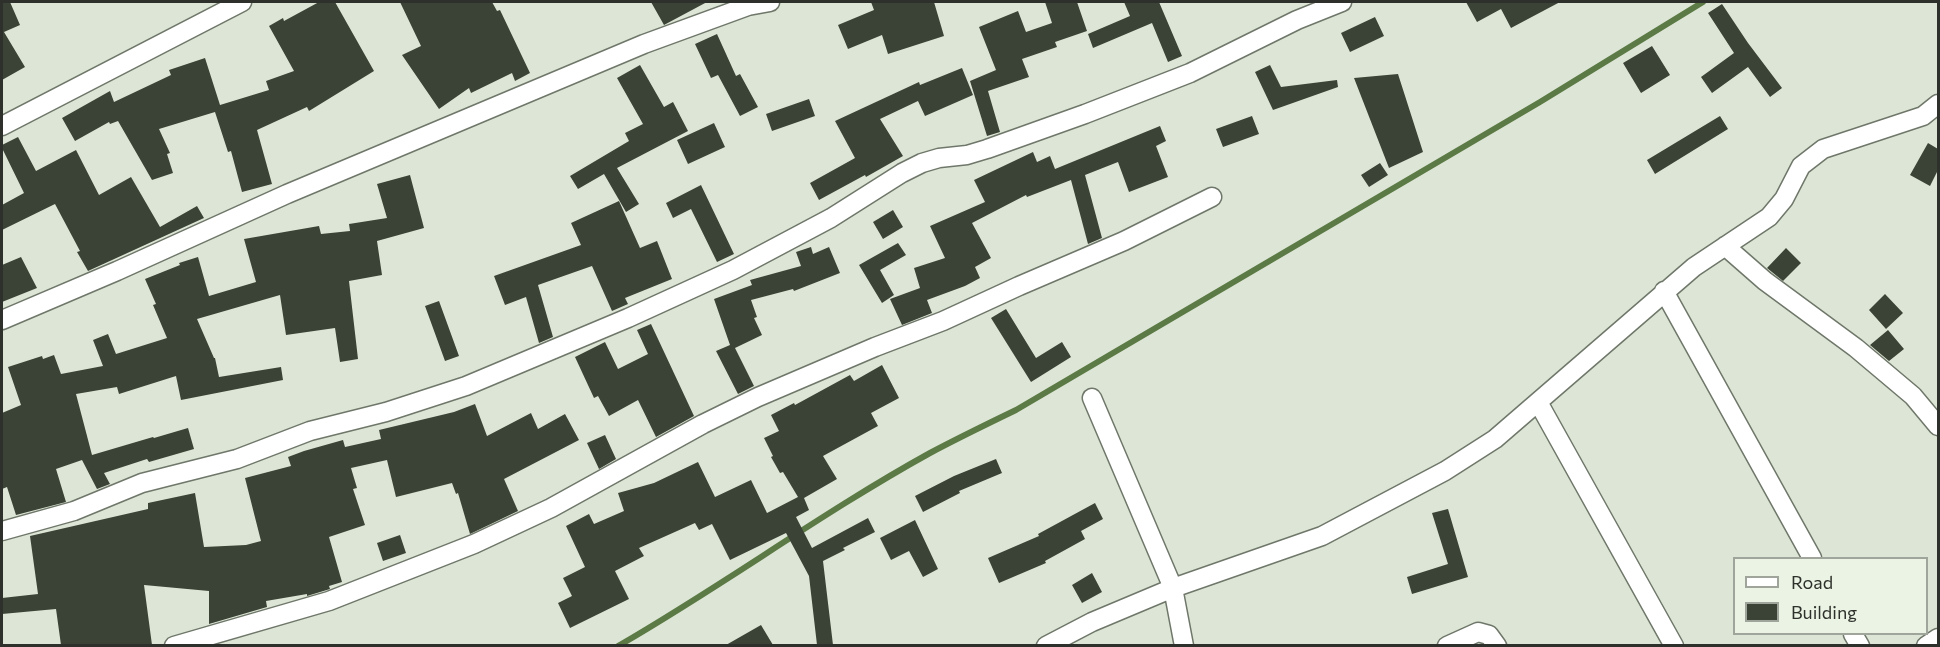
<!DOCTYPE html>
<style>
body{margin:0}
#map{position:relative;width:1940px;height:647px;overflow:hidden;background:#dde6d6;font-family:Commissioner,sans-serif}
canvas{display:block}
.frame{position:absolute;inset:0;border:3px solid #2e312b;pointer-events:none}
.legend{position:absolute;left:1733px;top:557px;width:195px;height:78px;box-sizing:border-box;background:#eaf3e4;border:2px solid #9fa59a;margin:0;padding:8px 10px;list-style:none;font-size:18px;color:#2e312b}
.legend li{display:flex;align-items:center;gap:12px;height:30px}
.legend b{width:30px;border:2px solid #9fa59a}
</style>
<div id="map">
<canvas width="1940" height="647"></canvas>
<div class="frame"></div>
<ul class="legend">
<li><b style="height:8px;background:#fff"></b>Road</li>
<li><b style="height:16px;background:#3b4336"></b>Building</li>
</ul>
</div>
<script>
const c = document.querySelector('canvas').getContext('2d');
c.lineJoin = 'round';
function trace(path, color, width, dash) { c.strokeStyle = color; c.lineWidth = width; c.lineCap = dash ? 'butt' : 'round'; c.setLineDash(dash || []); c.stroke(path); }
function fillPath(path, color) { c.fillStyle = color; c.fill(path, 'evenodd'); }
trace(new Path2D(`
 M618,646c106,-61 205,-134 312,-193 28,-15 57,-29 86,-43l524,-308 163,-100`), '#5c7a45', 6);
fillPath(new Path2D(`
 M2,2h8l10,23 -16,7 21,35 -23,13z
 M319,2h16l39,69 -65,40 -2,-4 -50,23 15,54 -30,8 -11,-41 -3,1 -13,-40 -56,17 11,24 -3,1 6,19 -21,7 -34,-59 -8,3 -1,-2 -34,19 -13,-23 48,-27 4,11 57,-27 -2,-5 36,-12 15,47 49,-15 -3,-9 28,-10 -25,-45 14,-8 1,3z
 M400,2h92l5,9 3,-1 30,63 -15,8 -3,-8 -41,20 -2,-5 -30,21 -37,-54 19,-9z
 M651,2h56l-43,23z
 M871,2h63l10,34 -56,18 -6,-19 -34,14 -10,-24 36,-15z
 M1045,2h32l10,29 -32,11 2,5 -35,12 7,18 -41,14 12,41 -13,4 -17,-55 26,-11 -17,-43 39,-16 8,21 26,-9z
 M1124,2h35l23,54 -14,6 -16,-39 -59,25 -5,-14 42,-18z
 M1466,2h94l-49,26 -10,-19 -24,13z
 M1722,4l26,39 34,45 -12,9 -22,-30 -36,26 -11,-16 33,-24 -26,-40z
 M1375,17l9,19 -34,16 -9,-19z
 M717,34l19,42 4,-2 18,33 -18,9 -22,-41 -7,3 -16,-34z
 M1652,46l18,29 -29,18 -18,-30z
 M640,65l24,42 9,-5 15,29 -71,37 22,36 -13,8 -22,-38 -26,15 -8,-13 59,-35 -4,-8 18,-9 -26,-46z
 M1270,65l11,22 56,-7 1,7 -65,23 -18,-38z
 M962,68l11,27 -48,21 -7,-15 -38,18 23,37 -37,21 -1,-2 -46,25 -9,-17 45,-25 -20,-37 84,-39 1,3z
 M1398,74l25,78 -34,16 -35,-90z
 M809,99l6,17 -43,15 -6,-17z
 M1252,116l7,18 -36,13 -7,-18z
 M1720,116l8,13 -73,45 -8,-14z
 M714,123l11,24 -37,17 -11,-24z
 M1160,126l6,15 -10,5 12,31 -39,15 -11,-30 -33,13 17,63 -14,6 -17,-64 -44,17 -1,-2 -54,28 19,35 -16,9 5,11 -15,8 -38,14 5,13 -30,12 -12,-26 30,-11 -6,-20 31,-10 -15,-32 55,-24 -11,-22 59,-28 4,10 13,-6 5,13z
 M18,137l18,34 40,-21 23,45 32,-18 29,50 37,-21 7,12 -116,53 -11,-19 3,-1 -25,-47 -53,26v-25l22,-12 -22,-45v-3z
 M1928,143l10,6v21l-8,16 -20,-11z
 M1380,163l8,12 -19,12 -8,-12z
 M410,175l14,53 -47,13 5,34 -33,6 9,78 -18,3 -5,-34 -49,7 -6,-40 -83,24 17,39h1l4,19 62,-10 2,13 -102,20 -5,-24 -57,18 -2,-7 -41,7 16,61 61,-18 1,1 34,-10 6,21 -45,13 -2,-3 -43,14 6,11 -13,5 -15,-29 -26,9 10,33 -50,13 -9,-28 -5,2v-76l19,-8 -13,-38 34,-11 1,3 11,-4 7,19 42,-8 -10,-26 15,-6 8,20 51,-16 -14,-33 3,-1 -11,-25 35,-14 -1,-2 19,-6 11,39 47,-14 -12,-43 75,-13 2,8 29,-3 -1,-7 38,-6 -10,-34z
 M701,185l33,69 -17,8 -26,-53 -18,9 -7,-15z
 M619,201l21,47 17,-7 15,38 -47,19 3,6 -16,7 -20,-45 -54,19 15,52 -14,6 -13,-46 -21,8 -11,-29 87,-31 -10,-22z
 M893,210l10,17 -20,12 -10,-17z
 M898,243l8,12 -26,15 14,25 -12,8 -23,-38z
 M811,247l2,7 16,-7 11,26 -46,18 -1,-2 -42,11 6,17 -3,1 8,17 -27,13 19,38 -16,8 -22,-43 14,-6 -16,-46 38,-14 -2,-5 51,-14 -5,-14z
 M1786,248l15,15 -18,18 -16,-13z
 M21,257l16,31 -35,14v-37z
 M1885,294l18,19 -17,16 -17,-19z
 M439,301l20,55 -14,5 -20,-55z
 M1006,309l30,49 26,-16 9,15 -40,25 -40,-64z
 M651,324l43,92 -38,21 -18,-37 -29,16 -11,-20 -4,2 -19,-41 30,-15 13,27 30,-15 -11,-24z
 M1888,330l16,19 -15,12 -19,-16z
 M882,365l17,33 -28,15 7,13 -55,30 14,23 -33,19 5,12 -13,7 16,31 56,-30 7,14 -32,16 2,2 -22,11 10,84h-16l-8,-69 -23,-43 -56,27 -18,-36 -13,6 -4,-7 -56,25 5,8 -29,15 14,28 -59,29 -12,-25 14,-7 -9,-18 22,-11 -19,-41 23,-12 5,10 30,-13 -6,-18 36,-10 44,-21 17,35 36,-17 16,33 31,-16 -15,-25 -3,1 -9,-16 2,-1 -9,-18 15,-7 -8,-16 23,-12 1,2 55,-30 4,6z
 M475,404l12,32 44,-23 7,16 27,-15 14,26 -75,39 14,32 -48,23 -12,-41 -2,1 -4,-11 -56,14 -9,-37 -36,8 6,20 -4,1 12,36 -36,12 13,45 -13,4 1,3 -23,7v-2l-41,7 1,6 -58,17v-33l-65,-6 8,60h-91l-5,-36 -54,5v-16l36,-4 -8,-58 118,-27v-6l47,-10 9,54 42,-2 15,-4 -16,-63 46,-12 -3,-9 16,-6 39,-11 2,7 36,-8 -2,-9 75,-18z
 M605,435l11,24 -17,10 -12,-26z
 M996,459l6,14 -43,18 1,2 -37,19 -8,-16 39,-20z
 M1095,503l8,16 -22,12 4,8 -40,22 1,2 -47,20 -11,-25 51,-22 -1,-2z
 M1448,509l20,68 -56,17 -5,-17 41,-13 -16,-51z
 M915,520l23,49 -15,8 -14,-26 -18,9 -11,-22z
 M400,535l6,18 -23,8 -6,-18z
 M1092,573l10,19 -20,11 -10,-18z
 M761,625l12,20h-47z`), '#3b4336');
const minor = new Path2D(`
 M2,126l240,-124
 M1725,246l40,35 91,67 57,48 25,30
 M1664,291l148,267
 M2,320l115,-49 170,-77 357,-150 104,-38 22,-4
 M1092,398l81,190 11,58
 M1538,402l136,244
 M2,531l72,-20 68,-28 95,-24 73,-28 76,-19 80,-26 162,-68 105,-48 98,-52 71,-45 20,-10 17,-5 28,-3 20,-6 98,-35 105,-41 107,-53 45,-18
 M1853,634l7,12
 M174,646l155,-45 145,-57 77,-36 152,-84 55,-27 117,-50 68,-26 76,-35 105,-45 88,-44
 M1046,646l46,-24 81,-34 149,-52 123,-65 50,-32 199,-172 75,-50 15,-18 17,-33 22,-17 100,-33 15,-12
 M1447,646l31,-14 11,3 8,11
 M1926,646l12,-8`);
trace(minor, '#6e7769', 21);
trace(minor, '#fff', 18);
</script>
